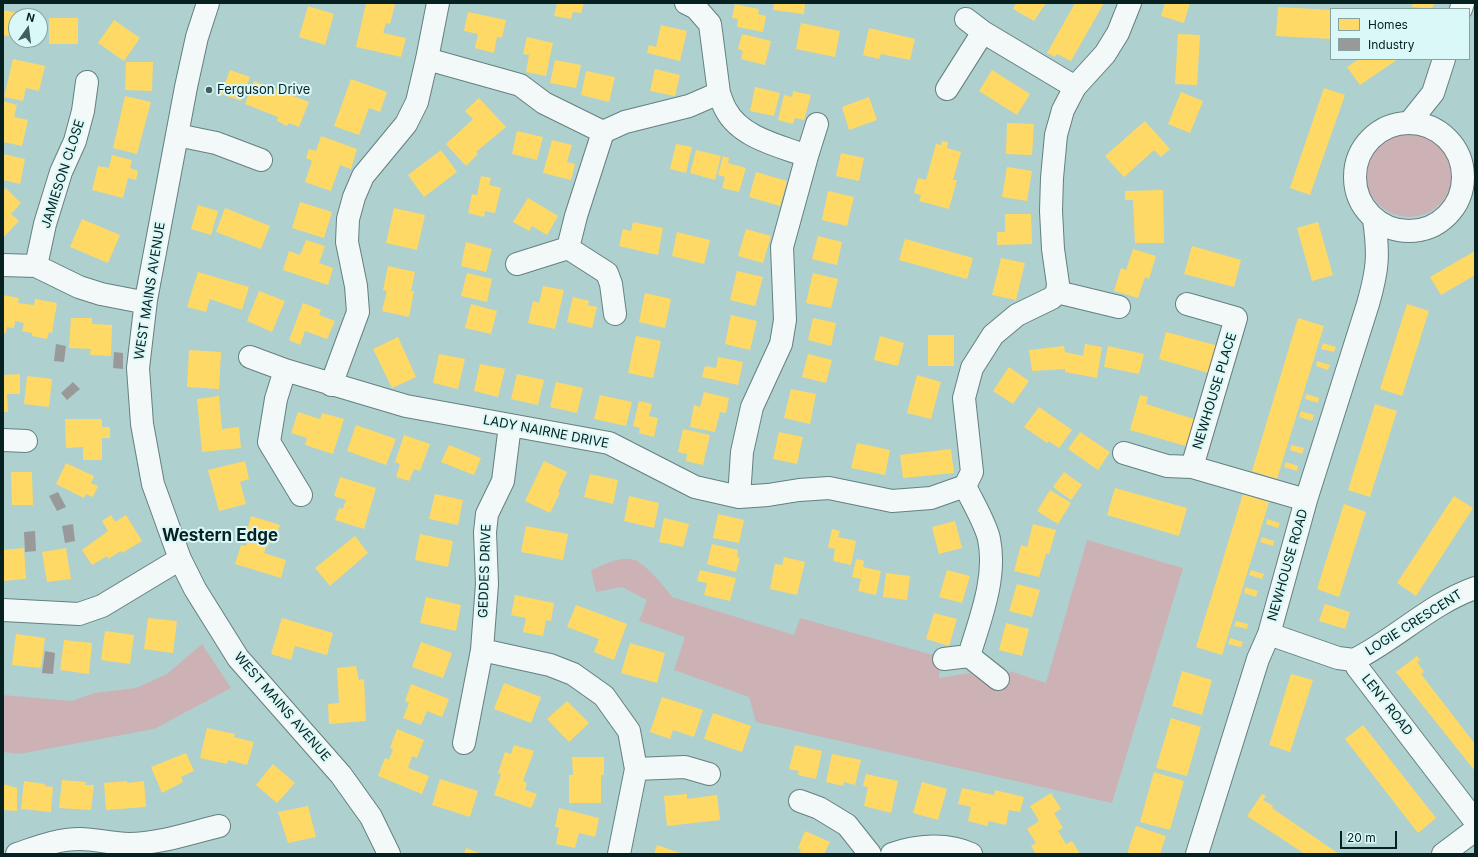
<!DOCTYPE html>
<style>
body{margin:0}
#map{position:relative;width:1478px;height:857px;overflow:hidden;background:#aed0cf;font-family:Inter,sans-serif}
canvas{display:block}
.frame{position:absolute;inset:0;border:4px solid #072020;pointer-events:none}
.legend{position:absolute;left:1330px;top:8px;width:140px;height:52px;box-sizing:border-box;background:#daf8f7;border:1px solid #86a2a1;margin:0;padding:5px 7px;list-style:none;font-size:12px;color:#072020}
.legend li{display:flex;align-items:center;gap:8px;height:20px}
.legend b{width:20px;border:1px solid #86a2a1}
.north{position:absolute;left:8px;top:8px;width:40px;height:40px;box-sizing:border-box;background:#daf8f7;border:1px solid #86a2a1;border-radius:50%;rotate:14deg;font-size:11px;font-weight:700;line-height:16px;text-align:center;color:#072020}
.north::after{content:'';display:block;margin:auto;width:14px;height:18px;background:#415e5d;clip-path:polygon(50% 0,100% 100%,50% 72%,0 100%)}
.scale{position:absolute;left:1340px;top:831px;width:57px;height:18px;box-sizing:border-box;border:2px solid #072020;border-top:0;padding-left:5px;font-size:12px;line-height:14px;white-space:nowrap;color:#072020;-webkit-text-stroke:3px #daf8f7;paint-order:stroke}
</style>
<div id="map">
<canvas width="1478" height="857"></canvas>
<div class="frame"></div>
<ul class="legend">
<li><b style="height:11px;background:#ffd966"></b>Homes</li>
<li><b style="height:11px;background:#999"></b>Industry</li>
</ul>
<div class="north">N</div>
<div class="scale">20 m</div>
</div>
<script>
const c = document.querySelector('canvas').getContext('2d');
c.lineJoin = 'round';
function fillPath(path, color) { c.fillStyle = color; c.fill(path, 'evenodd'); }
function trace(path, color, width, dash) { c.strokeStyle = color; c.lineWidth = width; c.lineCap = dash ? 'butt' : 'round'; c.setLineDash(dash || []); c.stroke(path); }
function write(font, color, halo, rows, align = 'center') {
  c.font = font + ' Inter,sans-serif'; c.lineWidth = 4; c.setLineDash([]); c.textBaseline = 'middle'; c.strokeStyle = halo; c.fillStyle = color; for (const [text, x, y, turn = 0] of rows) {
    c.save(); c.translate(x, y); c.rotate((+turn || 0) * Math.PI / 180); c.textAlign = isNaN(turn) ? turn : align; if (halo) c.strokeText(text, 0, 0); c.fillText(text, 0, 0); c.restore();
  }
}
fillPath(new Path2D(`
 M1366 174a43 43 0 1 1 86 0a43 43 0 1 1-86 0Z
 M1087,540l96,28 -71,235 -356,-81 -7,-25 -75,-27 11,-33 -46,-16 8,-21 -25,-13 -26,5 -5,-22c12,-5 32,-16 46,-9 12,7 27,25 35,36l122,38 6,-17 140,39 -1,21 30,-5 32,18 9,-20 36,12z
 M202,644l29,44 -77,41 -135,25 -16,-2v-57l69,6 22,-8 42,-5 31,-14z`), '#cdb2b5');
fillPath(new Path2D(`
 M366,3l29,1 -5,20 -4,-1 -3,10 23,5 -5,19 -45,-10z
 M557,3h27l-3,10 -8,-1 -2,7 -17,-3z
 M774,3h31l-1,11 -31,-4z
 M1016,3h30l-12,18 -21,-12z
 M1075,3h29l-33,58 -14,-7 -2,3 -8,-4z
 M1165,3h25l-6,20 -23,-7z
 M1413,3h21l-2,6 -20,-2z
 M735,4l24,5 -1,5 8,2 -3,16 -26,-5 1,-8 -6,-1z
 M308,6l26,8 -9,31 -26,-8z
 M1278,7l53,3v29l-55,-3z
 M3,10l14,3 -5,24 -9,-2z
 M468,12l38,8 -4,18 -5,-1 -3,16 -19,-5 3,-14 -14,-3z
 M49,18h29v26h-29z
 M114,20l26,18 -16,23 -26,-18z
 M801,23l39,8 -5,26 -39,-8z
 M661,25l26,6 -7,30 -33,-8 2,-8 7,2z
 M869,28l46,11 -5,21 -29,-6 -2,5 -16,-4z
 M742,34l29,7 -6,24 -24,-6 2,-8 -5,-2z
 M1178,34l22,1 -3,50 -22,-1z
 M527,37l26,6 -7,33 -20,-4 3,-17 -6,-1z
 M13,59l32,7 -6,25 -13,-3 -3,13 -19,-4z
 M1359,59h39l-38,26 -13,-18z
 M555,60l26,5 -5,23 -26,-5z
 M126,62h27l-1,29 -27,-1z
 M655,69l25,6 -5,21 -25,-5z
 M230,70l20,7 -9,24 -20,-7z
 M992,70l38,24 -13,21 -38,-24z
 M586,71l29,6 -6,25 -28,-7z
 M351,79l36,13 -7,20 -11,-4 -10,27 -25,-9z
 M254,81l55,21 -10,25 -10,-4 -2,3 -10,-5 1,-4 -33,-13z
 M755,87l25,6 -6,23 -24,-5z
 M1324,88l21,7 -35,100 -20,-7z
 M793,91l18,4 -7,25 -9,-2 -2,6 -15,-4 6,-25 8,2z
 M1181,92l22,9 -13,32 -22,-9z
 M125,96l26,6 -14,52 -24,-6z
 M869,97l8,23 -28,10 -7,-23z
 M479,98l27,29 -30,25 2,2 -12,12 -20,-22 27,-25 -8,-8z
 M3,101l14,4 -3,12 14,3 -6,26 -19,-4z
 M1145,121l25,28 -9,8 -7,-7 -30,27 -19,-21z
 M1007,123l27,1 -2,31 -26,-1z
 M517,131l26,6 -6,23 -25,-6z
 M321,136l36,13 -6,20 -11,-4 -9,26 -26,-9 7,-21 -6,-3 3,-9 7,2z
 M552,140l20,5 -5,17 8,2 -4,16 -28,-7z
 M942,141l6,1 -1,6 14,4 -8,28h4l-8,29 -30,-8 2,-6 -7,-2 4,-15 8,2 10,-36 5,1z
 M676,144l16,3 -6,26 -16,-4z
 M441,150l16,22 -33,25 -16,-22z
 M696,150l25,6 -6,24 -25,-7z
 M841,153l23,5 -5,23 -23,-5z
 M3,154l22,5 -5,25 -17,-4z
 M112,155l20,5 -2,8 8,3 -2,9 -8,-2 -5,20 -31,-8 6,-24 11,2z
 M723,156l6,2 -1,5 18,5 -7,24 -17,-4 3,-11 -7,-2z
 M1007,167l25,4 -5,30 -25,-4z
 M756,172l31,9 -7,25 -31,-9z
 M481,176l10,2 -2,7 12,3 -6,25 -10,-2 -1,6 -16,-4 4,-19 5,1z
 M6,188l15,15 -10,11 8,7 -16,17v-47z
 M1163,190l1,53h-29l-2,-43h-8v-9z
 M828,191l26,6 -7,29 -25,-6z
 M528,198l30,18 -11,19 -15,-9 -3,5 -16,-9z
 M300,202l32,10 -8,26 -32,-10z
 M198,205l20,6 -7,24 -20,-6z
 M225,208l45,18 -9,23 -45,-17z
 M394,208l31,7 -8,35 -31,-7z
 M1005,214h26l1,30 -35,1v-13h8z
 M82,219l38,16 -12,28 -38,-16z
 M633,222l30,6 -5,27 -39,-9 4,-17 8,2z
 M1318,222l15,53 -21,6 -15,-53z
 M746,229l25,7 -8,27 -25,-7z
 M677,232l33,8 -6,24 -32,-8z
 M818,236l24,6 -5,23 -25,-6z
 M905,239l68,19 -6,21 -68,-19z
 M306,240l19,6 -6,17 14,5 -5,17 -45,-15 6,-19 11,4z
 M466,242l26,7 -6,23 -25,-6z
 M1192,246l49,14 -7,27 -50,-13z
 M1133,249l23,7 -7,23 -4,-2 -7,21 -24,-7 7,-23 5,2z
 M1475,251v24l-34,20 -11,-18z
 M1001,258l24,5 -9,37 -24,-5z
 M388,266l27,6 -4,19h3l-5,26 -27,-6 5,-20 -4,-1z
 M737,271l26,6 -8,29 -25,-6z
 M198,272l51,15 -7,23 -32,-11 -4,13 -19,-5z
 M467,273l25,6 -5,23 -26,-6z
 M813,273l25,6 -7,29 -25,-5z
 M543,286l21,4 -9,39 -27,-6 5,-22 6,2z
 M259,291l26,10 -13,31 -25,-11z
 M645,293l26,6 -6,29 -26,-6z
 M3,295l16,3 -1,5 16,2 1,-6 22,4 -5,30 -3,-1 -2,7 -15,-3v-3l-10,-2 2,-8 -9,-2 -1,7 -7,-1 -1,6h-3z
 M573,297l16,4 -1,4 9,2 -5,21 -25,-6z
 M303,303l18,7 -2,5 16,6 -8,18 -22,-8 -5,14 -11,-5z
 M471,304l26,7 -6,23 -26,-6z
 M1407,304l22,7 -27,85 -22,-7z
 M731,315l26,6 -7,29 -25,-6z
 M71,318h21v6l20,1 -1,31 -21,-1 1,-6 -22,-1z
 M813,318l23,5 -5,23 -23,-6z
 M1298,318l26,8 -47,153 -25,-8z
 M1166,332l53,14 -7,28 -53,-15z
 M928,335h26v31h-26z
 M636,336l25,5 -8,37 -25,-5z
 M880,336l24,7 -6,23 -24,-6z
 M398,337l18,40 -24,11 -19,-39z
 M1323,343l13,4 -2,5 -13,-3z
 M1085,344l17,3 -5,31 -32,-6v-3l-33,2 -3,-21 35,-4 1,6 18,4z
 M1108,346l36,8 -5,20 -35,-7z
 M189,350l32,2 -2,37 -32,-2z
 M439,354l26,5 -7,30 -25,-6z
 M808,354l24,6 -6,23 -24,-6z
 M718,357l25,5 -5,23 -36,-8 3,-11 11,2z
 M1317,361l13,4 -2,5 -12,-4z
 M480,364l25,5 -7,28 -24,-6z
 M1009,367l20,14 -16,23 -20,-13z
 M20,374v20h-13l1,18h-5v-37z
 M517,374l27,6 -6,25 -27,-6z
 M917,375l24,7 -10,37 -24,-6z
 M27,376l25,3 -3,28 -25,-3z
 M556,382l27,6 -6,25 -27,-6z
 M791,389l25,5 -6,30 -26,-6z
 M704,392l25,6 -3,15 -6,-1 -5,20 -25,-5 4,-22 6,2z
 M1306,394l13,4 -1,5 -13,-4z
 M600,395l32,7 -6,24 -32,-7z
 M1140,395l8,2 -2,7 51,16 -8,27 -59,-17z
 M219,396l3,33 17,-2 2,21 -39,4 -5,-53z
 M639,401l13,3 -3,12 9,2 -4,19 -15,-4 1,-5 -7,-2z
 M1375,404l22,7 -27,86 -22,-7z
 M1039,407l33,23 -13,18 -10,-7 -2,2 -23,-16z
 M1301,411l13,4 -2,6 -13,-4z
 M298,412l22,7 2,-6 22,6 -11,35 -28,-9 2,-7 -16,-5z
 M65,419h37v8h8v11h-8v22h-19v-13l-17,1z
 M356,425l40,14 -10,26 -39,-14z
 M683,429l27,6 -7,30 -17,-4 1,-7 -9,-2z
 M779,432l24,5 -6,27 -24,-5z
 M1080,432l30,20 -12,18 -30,-21z
 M404,435l26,9 -10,27 -6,-2 -5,12 -13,-4 4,-13 -5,-2z
 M857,443l33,7 -5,25 -34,-7z
 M449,445l32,13 -7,17 -33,-13z
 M1291,445l13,3 -2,6 -12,-4z
 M951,449l3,24 -51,5 -3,-23z
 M245,461l4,18 -9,3 6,22 -27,7 -11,-41z
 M544,461l23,11 -9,20 2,1 -10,20 -25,-12z
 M1286,462l12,4 -1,5 -13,-4z
 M66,463l28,13 -3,7 7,3 -5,11 -7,-3 -2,4 -28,-14z
 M11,472h21l1,33h-21z
 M1064,472l18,13 -11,15 -18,-13z
 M590,474l28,6 -5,24 -29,-7z
 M340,477l36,11 -12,41 -29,-9 4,-12 4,1 3,-9 -12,-4z
 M1115,488l72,20 -8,28 -72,-21z
 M1050,490l21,13 -13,21 -21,-13z
 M435,494l28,6 -5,25 -29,-6z
 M1243,494l26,8 -47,153 -26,-8z
 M629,496l30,7 -5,25 -30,-7z
 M1454,496l19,12 -57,88 -19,-13z
 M1344,504l22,8 -27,85 -22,-8z
 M718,514l26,6 -5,23 -26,-5z
 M111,515l4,7 11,-7 16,26 -20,12 -1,-2 -13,8 -1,-3 -15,9 -10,-15 26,-19 -6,-10z
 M251,516l29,9 -6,19 -6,-2 -4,11 22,7 -5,18 -46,-14 6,-19 5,1 3,-10 -3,-2z
 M664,518l25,6 -6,23 -24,-5z
 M1267,519l13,4 -2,5 -12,-4z
 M955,521l7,27 -23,6 -7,-27z
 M1033,524l23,6 -7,24h-3l-7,23 -25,-6 7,-26 6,2z
 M526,526l42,8 -5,26 -42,-8z
 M832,529l8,2 -2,6 18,4 -5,24 -18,-4 2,-12 -7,-2z
 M420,534l33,7 -5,26 -33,-7z
 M355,536l13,17 -38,33 -15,-18z
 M1262,537l12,4 -1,5 -13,-4z
 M712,544l26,6 -1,7 3,1 -4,14 -29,-8z
 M24,548l2,31 -23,2v-31z
 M66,548l5,31 -24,3 -5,-30z
 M784,557l21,5 -8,33 -27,-6 5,-25 7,1z
 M856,559l8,2 -1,6 18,4 -5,24 -18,-4 3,-12 -9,-2z
 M700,570l36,8 -6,23 -26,-6 3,-12 -10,-2z
 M947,570l23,6 -8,27 -23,-6z
 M1251,570l13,4 -2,5 -13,-4z
 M886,573l24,3 -3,24 -24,-3z
 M1017,584l23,6 -8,27 -23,-6z
 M1245,587l13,4 -2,6 -12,-4z
 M515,595l39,8 -3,18 -5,-1 -3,16 -20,-4 3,-14 -15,-3z
 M426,597l35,8 -5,26 -36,-8z
 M1325,604l25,8 -5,17 -26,-8z
 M576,605l51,19 -13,36 -20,-8 5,-13 -32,-12z
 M934,613l23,6 -8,27 -23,-7z
 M148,618l29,3 -4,32 -29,-4z
 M282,618l51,15 -6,22 -32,-9 -4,14 -20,-6z
 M1236,621l12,3 -1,5 -13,-3z
 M1006,623l23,6 -7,27 -23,-6z
 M105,631l29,4 -4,29 -29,-4z
 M16,634l29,4 -4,30 -29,-3z
 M1230,638l13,4 -2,5 -13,-3z
 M64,640l28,3 -3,31 -29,-4z
 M421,642l31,11 -9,25 -31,-11z
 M630,643l35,10 -8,30 -36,-10z
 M1417,656l3,4 -3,2 7,10 -3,2 54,70v27l-79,-99z
 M356,666l3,14 5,-1 2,42 -37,3 -1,-20 11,-1 -2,-35z
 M1182,671l30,9 -10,35 -30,-9z
 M1291,674l22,6 -23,72 -21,-7z
 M504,683l37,14 -10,26 -37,-14z
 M411,684l38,15 -7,18 -15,-6 -6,14 -18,-7 6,-15 -4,-2z
 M662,697l41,13 -9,27 -21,-7 -3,9 -20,-7z
 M567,701l22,22 -20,19 -22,-23z
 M713,713l38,13 -9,26 -38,-13z
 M1171,718l30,9 -14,49 -31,-8z
 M1363,725l73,93 -18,15 -73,-94z
 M207,728l28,6 -1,3 20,5 -7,23 -19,-5 -1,4 -27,-6z
 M397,729l27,11 -7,18 -5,-2 -4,12 21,8 -7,18 -44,-18 7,-18 4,2 4,-11 -3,-1z
 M514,745l20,6 -11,30 4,2 -2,7 12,4 -6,14 -37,-13 7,-21 -3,-1 7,-21 6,2z
 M795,745l27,6 -6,28 -18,-4 1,-4 -10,-2z
 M186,753l8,18 -13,6 2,5 -21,11 -11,-26z
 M832,754l29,6 -6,25 -11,-3 -1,4 -17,-4z
 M572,757h32v18h-3v28h-32v-28h4z
 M273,764l22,19 -18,20 -21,-18z
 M1154,772l30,9 -14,49 -30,-8z
 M866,774l32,7 -7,32 -27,-7 4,-19 -5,-1z
 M440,779l38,12 -8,26 -38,-12z
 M62,780l24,2 -1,3h9l-3,25 -32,-2z
 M24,781l21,3 -1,2 9,1 -2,25 -30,-3z
 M127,781v2l17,-2 2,26 -40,3 -2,-27z
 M922,782l25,7 -9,31 -25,-7z
 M3,784l14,4v23l-14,-1z
 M962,788l32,7 1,-5 29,7 -4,15 -11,-2 -3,15 -17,-4 -2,5 -19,-5 3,-14 -13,-3z
 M1051,793l10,16 -7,4 9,15 -5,3 8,13 6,-3 8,13h-44l-5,-8 5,-3 -9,-14 12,-8 -9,-15z
 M687,794v5l30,-4 3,25 -53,6 -3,-30z
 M1262,794l4,2 -3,4 10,6 -1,2 67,46h-34l-58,-38z
 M308,806l8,31 -28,6 -10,-31z
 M559,808l40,10 -4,19 -16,-4 -4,15 -19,-4 3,-16 -4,-1z
 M1136,826l30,10 -6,18h-33z
 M805,831l25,11 -6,12h-25l2,-4 -3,-2z
 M657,845l26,9h-29z
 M466,848l16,6h-18z`), '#ffd966');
fillPath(new Path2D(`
 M56,344l10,2 -2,16 -10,-1z
 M114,352l9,1v16l-10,-1z
 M73,382l7,7 -13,11 -6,-7z
 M58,492l8,15 -9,4 -8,-15z
 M73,524l2,17 -10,2 -3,-17z
 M35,531l1,20 -11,1 -1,-20z
 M45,651l10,2 -2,21 -11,-1z`), '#999');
const minor = new Path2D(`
 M208,3l-11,34 -11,50 -40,213 -8,68 4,56 11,60 27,75 15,30 43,69 103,117 30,42 18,37
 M686,3l10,5 14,16 9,69
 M1461,9l2,-6
 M966,19l17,13 92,55
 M427,59l93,26 24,18 59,29 22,-10 64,-16 30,-13c2,6 4,12 7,17 15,28 54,36 81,46l-25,91 3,73 -4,24 -29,63 -10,45 -3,45
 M947,89l36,-57
 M1409,123l24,-30 11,-34
 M1355 177a54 54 0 1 1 108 0a54 54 0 1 1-108 0Z
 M177,135l39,8 45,17
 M807,156l10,-32
 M568,248l8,-32 27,-84
 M517,264l51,-16 39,25 4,11 4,30
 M3,265l33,1 43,21 22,7 36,7 9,-1
 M36,266l9,-42 16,-52 14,-31 8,-30 4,-29
 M1057,292l62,15
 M1187,304l49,14 -44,149
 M250,357l35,13
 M331,385l27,-73 -2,-26 -9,-44 1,-23 6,-22 9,-21 43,-52 11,-22 10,-43 11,-56
 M510,425l-7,56 -16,33 -2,18 2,52 -5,66 68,15 23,9 31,22 25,35 7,38 -17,85
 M3,440l23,1
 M1124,453l43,13 25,1 114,33
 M301,495l-32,-53 7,-43 9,-29 121,36 203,37 86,44 44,10 29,-2 31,-5 30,-2 63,13 39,-3 34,-12
 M3,610l76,4 23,-8 78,-47
 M1269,634l69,24 16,2 3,7 118,154
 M969,656l29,23
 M944,659l25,-3c11,-37 28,-78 20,-117 -3,-15 -17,-38 -24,-53l7,-14 -8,-74 8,-30 21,-33 24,-20 35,-17 5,-6 1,-8 -5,-35 -2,-38 1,-33 4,-43 7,-25 12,-23 30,-33 13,-21 12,-30
 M1354,660c42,-21 76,-56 121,-72
 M464,743l18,-93
 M636,769l49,-2 24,7
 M800,801l19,7 28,17 23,29
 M17,854c21,-7 40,-15 63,-15 16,0 32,5 49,5 30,0 61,-11 90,-18
 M892,854c25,-9 56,-11 79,0
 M1197,854l61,-195 11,-25 37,-134 62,-196c10,-35 11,-49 6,-85
 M1443,854l32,-24`);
trace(minor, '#648080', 24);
trace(minor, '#f3f8f8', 22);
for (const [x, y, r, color] of [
 [209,90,4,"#415e5d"]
]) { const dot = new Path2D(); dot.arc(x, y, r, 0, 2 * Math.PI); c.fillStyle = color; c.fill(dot); trace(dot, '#daf8f7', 1.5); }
write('13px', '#072020', '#daf8f7', [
 ["Ferguson Drive",217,90]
], 'left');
write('13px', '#072020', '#daf8f7', [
 ["JAMIESON CLOSE",63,174,-72],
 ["WEST MAINS AVENUE",150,291,-81],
 ["NEWHOUSE PLACE",1215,391,-73],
 ["LADY NAIRNE DRIVE",546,432,11],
 ["NEWHOUSE ROAD",1288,565,-74],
 ["GEDDES DRIVE",485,571,-88],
 ["LOGIE CRESCENT",1414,623,-32],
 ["LENY ROAD",1387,705,52],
 ["WEST MAINS AVENUE",282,707,49]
]);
write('bold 17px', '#072020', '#daf8f7', [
 ["Western Edge",220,536]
]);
</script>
